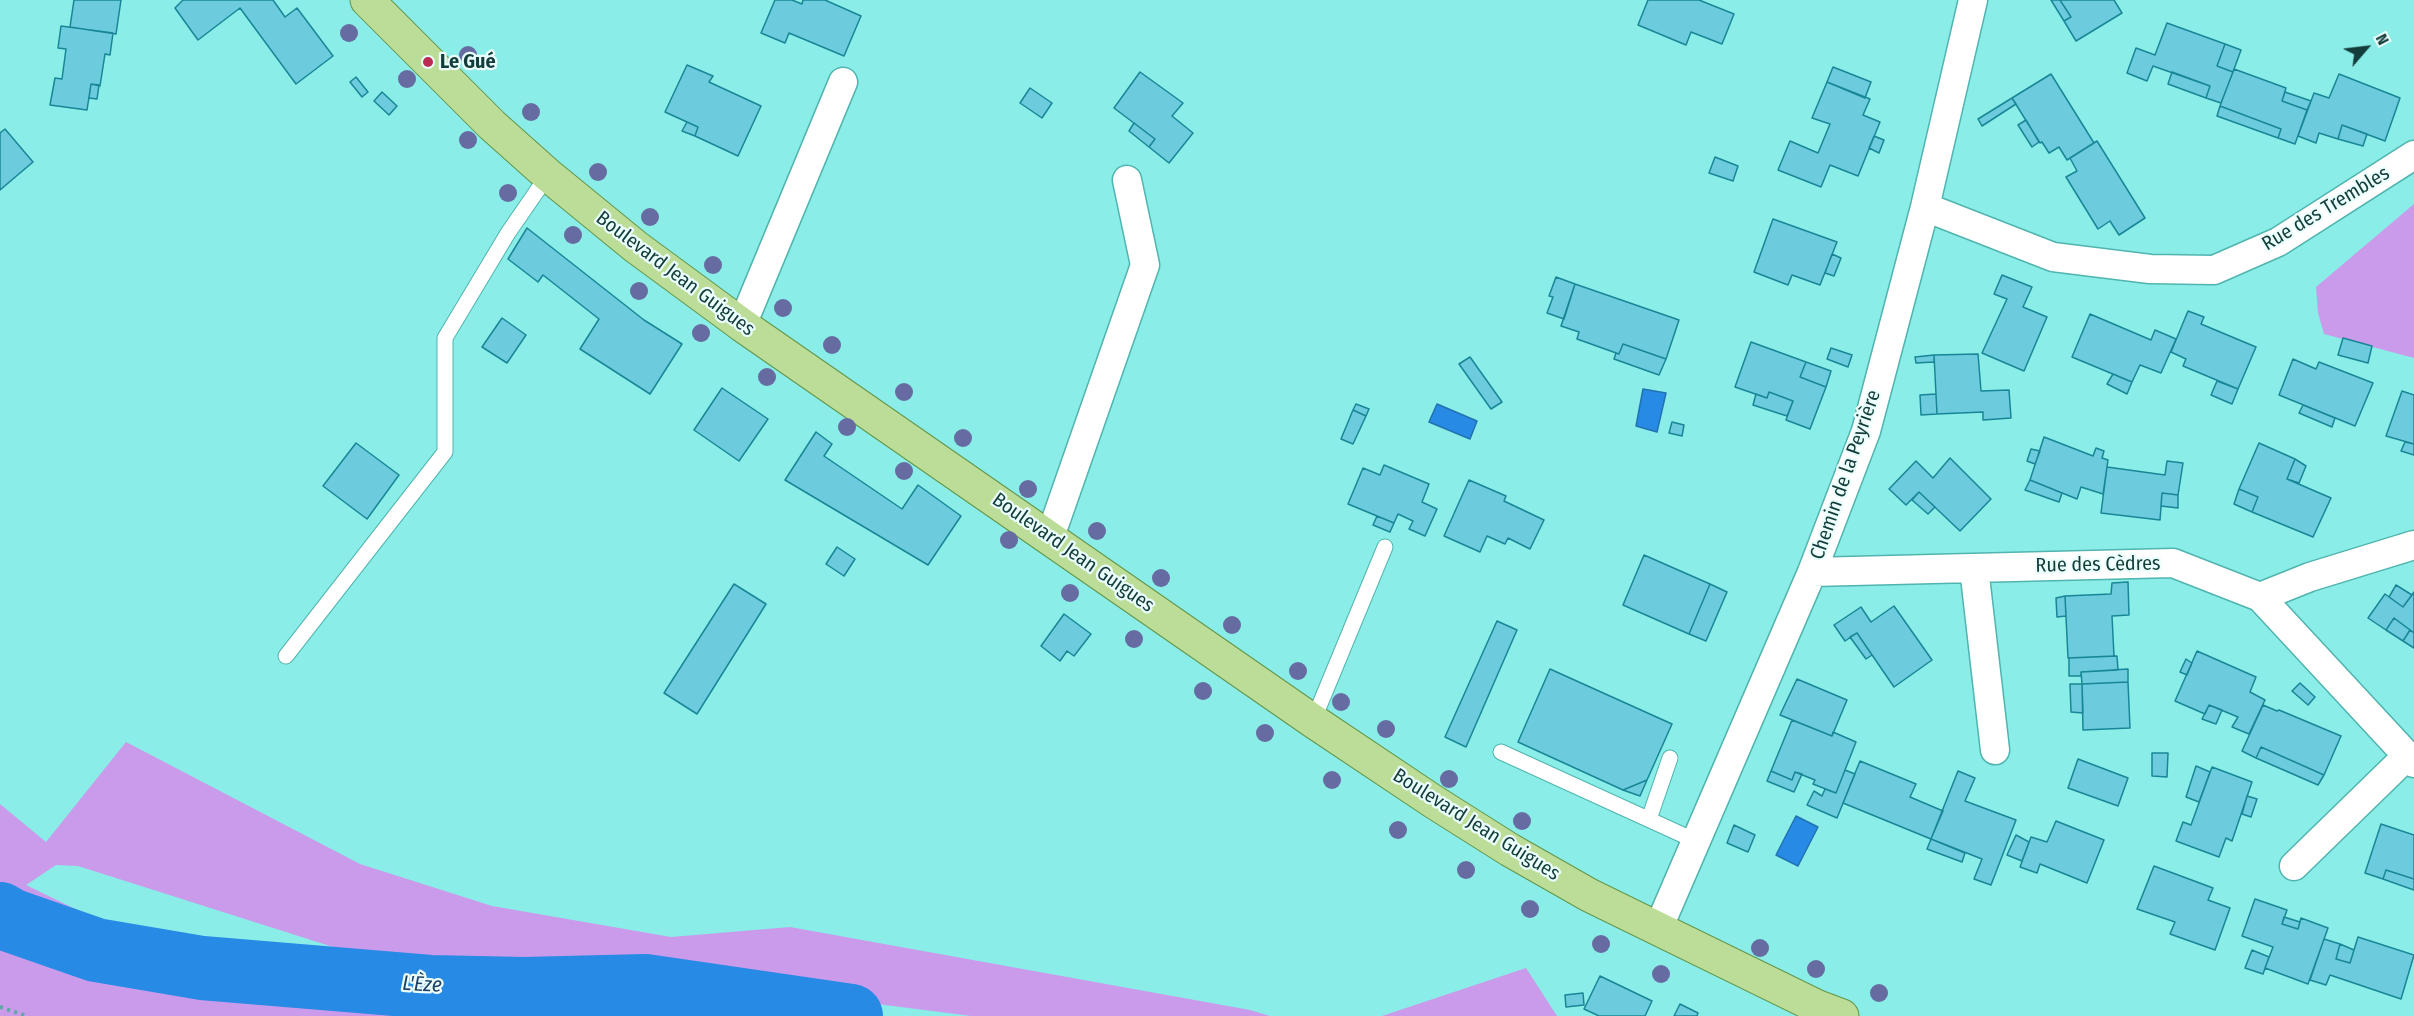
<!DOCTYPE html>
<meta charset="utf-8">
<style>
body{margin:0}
#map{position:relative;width:2414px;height:1016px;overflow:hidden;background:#8aede7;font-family:"Fira Sans Condensed",sans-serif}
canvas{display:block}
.north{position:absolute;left:2336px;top:18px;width:60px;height:60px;-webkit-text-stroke:4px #ecfefc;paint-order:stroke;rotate:62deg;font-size:16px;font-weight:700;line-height:24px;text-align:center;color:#123d3b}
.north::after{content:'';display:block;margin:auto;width:21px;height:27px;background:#123d3b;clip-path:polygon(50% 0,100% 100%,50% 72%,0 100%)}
</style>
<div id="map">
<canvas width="2414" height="1016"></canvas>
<div class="north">N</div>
</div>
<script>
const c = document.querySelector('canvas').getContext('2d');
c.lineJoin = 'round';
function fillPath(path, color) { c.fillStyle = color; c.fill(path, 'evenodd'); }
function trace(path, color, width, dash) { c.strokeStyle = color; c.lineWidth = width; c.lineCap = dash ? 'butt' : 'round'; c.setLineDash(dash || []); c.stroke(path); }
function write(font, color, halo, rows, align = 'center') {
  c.font = font + ' "Fira Sans Condensed",sans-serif'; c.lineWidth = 4.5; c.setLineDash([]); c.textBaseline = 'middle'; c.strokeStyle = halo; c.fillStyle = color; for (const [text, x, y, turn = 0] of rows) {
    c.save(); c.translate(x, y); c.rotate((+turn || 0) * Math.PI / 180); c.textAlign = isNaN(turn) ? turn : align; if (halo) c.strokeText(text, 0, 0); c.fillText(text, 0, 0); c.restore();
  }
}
fillPath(new Path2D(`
 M2414,204v154l-90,-24 -6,-21 -2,-26z
 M126,742l234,122 132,42 179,31 119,-10 460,83 20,6h-299l-211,-27 -207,-6 -34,-7 -33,-3 -134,-20 -274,-87 -22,-1 -30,20 202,98 385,33h-613v-212l46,38z
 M1526,968l31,48h-175z`), '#ca9beb');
const water = new Path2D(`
 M1643,389l23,4 -9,39 -21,-6z
 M1437,404l40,17 -7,18 -41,-17z
 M1796,816l22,11 -20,39 -22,-11z`);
fillPath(water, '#278ae4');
trace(water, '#2173b1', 1.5);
trace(new Path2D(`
 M0,914l10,6 86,30 106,18 228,19 94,2 121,-3 206,30`), '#278ae4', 64);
const building = new Path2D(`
 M74,0h47l-5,34 -46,-7z
 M183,0h90l12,17 12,-9 36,48 -37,28 -56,-76 -42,32 -23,-32z
 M775,0h17l10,4 1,-4h22l36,16 -17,40 -55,-23 -4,10 -24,-10z
 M1648,0h51l35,14 -12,30 -31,-12 -5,13 -48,-20z
 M2051,0h9l11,17 -7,4z
 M2060,0h54l8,13 -46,28 -12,-20 7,-4z
 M2167,23l58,21 -8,22 16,6 -12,31 -15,-5 4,-12 -57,-20 -6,15 -20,-8 9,-25 19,7z
 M61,26l52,7 -3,22 -5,-1 -5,32 -9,-2 -4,26 -37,-5 5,-27 7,1 4,-30 -8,-1z
 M2225,44l16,6 -8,22 -16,-6z
 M687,65l26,11 -4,6 52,24 -23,50 -43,-20 3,-9 -33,-15z
 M1833,67l38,15 -6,16 -38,-16z
 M2234,69l52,19 -4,13 25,9 -12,34 -17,-6 3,-9 -61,-23z
 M1140,72l43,31 -11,13 21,17 -24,30 -20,-16 6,-8 -41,-31z
 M2172,72l38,14 -4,12 -38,-14z
 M2051,74l43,69 -27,17 -8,-13 -10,6 -7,-11 -2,1 -28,-45z
 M2339,74l61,24 -15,43 -43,-16 -4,14 -19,-6 -3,10 -18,-7 16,-43 15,5z
 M356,77l12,15 -6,5 -12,-15z
 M1827,82l43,17 -7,16 17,7 -22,54 -28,-11 -9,22 -43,-17 12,-29 28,12 12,-29 -18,-6z
 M91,84l8,1 -2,14 -8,-1z
 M1030,88l22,15 -10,15 -22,-15z
 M382,92l15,14 -8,9 -15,-14z
 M2285,92l26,9 -4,9 -25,-9z
 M2012,98l4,6 -34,22 -4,-7z
 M2220,106l61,23 -3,9 -61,-22z
 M2026,120l13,22 -7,5 -14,-22z
 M687,122l11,5 -3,9 -13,-5z
 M1134,123l21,16 -6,8 -20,-16z
 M2342,125l25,9 -4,12 -25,-7z
 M5,129l28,33 -33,28v-57z
 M1874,136l10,4 -5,13 -10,-5z
 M2097,141l48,77 -26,17 -9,-14 -12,8 -32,-52 11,-6 -7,-13z
 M1715,157l23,9 -5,15 -24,-8z
 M1773,219l64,23 -17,43 -28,-10 -4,10 -34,-13z
 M527,228l117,92 38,24 -32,50 -70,-45 19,-30 -56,-44 -5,7 -30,-23z
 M1832,254l9,4 -7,18 -9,-3z
 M2002,275l30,12 -9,20 24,10 -23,54 -42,-18 25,-54 -13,-5z
 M1556,277l19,7 -11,35 -17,-6 6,-16 -4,-1z
 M1575,284l104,36 -13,39 -43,-15 -4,10 -42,-15 2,-7 -18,-6z
 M2188,311l16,6 -3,7 55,23 -18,42 -55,-23 3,-7 -15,-7z
 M2090,314l61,26 4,-10 21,9 -15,34 -21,-8 -8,17 -60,-25z
 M502,318l24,17 -19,28 -25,-16z
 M2343,338l29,8 -4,17 -30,-8z
 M1751,342l55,20 -6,15 26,10 -16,42 -24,-9 7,-19 -24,-9 -2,6 -32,-11z
 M1623,344l43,15 -7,16 -45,-16 2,-6 3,1z
 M1831,348l21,7 -4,12 -21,-8z
 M1978,354l3,37 28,-1 2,28 -28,2v-8l-46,2 -3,-59z
 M1934,355v7l-18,1 -1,-6z
 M1470,357l32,45 -11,7 -32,-45z
 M2293,359l23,10 3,-7 54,21 -18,43 -76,-31z
 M1806,362l25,9 -5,16 -26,-10z
 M2113,374l19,8 -5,12 -20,-10z
 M2217,381l21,8 -6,15 -21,-9z
 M722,388l46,31 -29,42 -45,-31z
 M2402,391l12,4v49l-28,-8z
 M1769,392l24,9 -6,15 -34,-11 3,-11 11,4z
 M1936,394l1,20 -16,1 -1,-20z
 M1356,404l13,5 -3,7 -13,-6z
 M2303,405l32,13 -3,9 -33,-14z
 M1353,410l13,6 -13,28 -12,-5z
 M1672,422l12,3 -2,11 -13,-3z
 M816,432l16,12 -8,12 78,53 16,-24 43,31 -33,49 -143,-85z
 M2044,437l49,19 3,-8 8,3 -2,7 6,2 -5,34 -22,-7 -4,12 -47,-19z
 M2405,442l9,2v11l-13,-4z
 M356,443l43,32 -32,44 -44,-33z
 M2259,443l36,16 -8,20 44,19 -18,39 -61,-25 6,-15 -19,-8z
 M2031,449l9,2 -5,13 -8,-3z
 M1950,458l41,41 -31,32 -41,-39 -13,13 -17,-16 27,-28 17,17z
 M2295,459l11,7 -7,17 -12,-4z
 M2167,461l16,2 -5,32 -16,-2 -2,27 -59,-7 6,-46 58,8z
 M1384,465l45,19 -7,18 15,7 -12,27 -16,-7 4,-8 -15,-7 -4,9 -46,-19 15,-36 17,7z
 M1469,480l37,16 -2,5 40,19 -14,29 -22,-11 -3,6 -18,-8 -7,16 -36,-16z
 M2030,480l32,13 -3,9 -34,-12z
 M2239,489l19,8 -6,15 -18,-8z
 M1919,492l16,15 -7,7 -16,-14z
 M2162,493l16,2v13l-17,-2z
 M1377,516l17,7 -4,9 -17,-7z
 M837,547l18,12 -11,17 -18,-12z
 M1644,555l66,29 -21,50 -66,-29z
 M2128,582l1,33 -17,1 2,40 -46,2 -3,-62 46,-2 1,-11z
 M734,584l32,20 -69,110 -33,-21z
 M1710,584l17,8 -21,49 -17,-7z
 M2396,585l16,10 -9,12 -14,-10z
 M2414,592v41l-20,-15 -8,12 -18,-12 17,-24 18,13z
 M2065,596l1,20 -9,1 -1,-19z
 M1894,606l38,54 -38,27 -37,-54 -12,8 -11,-16 27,-18 10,15z
 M1064,614l27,20 -17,22 -7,-5 -7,10 -19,-15z
 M2394,618l16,12 -7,11 -17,-11z
 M1497,621l20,9 -51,117 -21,-10z
 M2410,630l4,3v15l-11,-7z
 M1857,633l15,22 -6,4 -16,-22z
 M2197,651l59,26 -6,15 15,8 -16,34 -17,-7 6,-10 -29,-12 -4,9 -30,-13z
 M2117,656l1,14 -37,2v4h-12v-18z
 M2186,659l6,4 -5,12 -7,-3z
 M1550,669l122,55 -25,56 -24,10 -105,-48z
 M2128,669v13l-46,2 -1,-12z
 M1797,679l50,21 -15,36 -52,-21z
 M2128,682l2,46 -47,2 -1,-46z
 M2300,683l15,14 -7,8 -16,-14z
 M2070,684h12l1,29 -12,-1z
 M2209,705l13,5 -6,14 -14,-5z
 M2263,705l14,6 2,-1 62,26 -17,39 -63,-28 -5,11 -14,-7z
 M1792,720l40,16 1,-4 23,10 -20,51 -23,-9 2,-4 -20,-8 -3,8 -21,-9z
 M2261,747l63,28 -6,10 -62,-27z
 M2152,753h16l-1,24 -15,-1z
 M2078,759l50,19 -10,28 -50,-18z
 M1860,761l56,23 -6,13 33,14 -12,28 -88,-36z
 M2196,766l14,6 -11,30 -13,-5z
 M2212,767l40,15 -20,59 -6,-3 -7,19 -43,-16 7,-19 8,3z
 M1845,770l10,4 -18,44 -30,-13 7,-14 8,5 3,-7 11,4z
 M1771,771l21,9 3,-8 7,2 -8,18 -27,-11z
 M1958,771l17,7 -10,23 51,19 -25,65 -17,-6 8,-20 -51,-20z
 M1647,780l-7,16 -17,-6z
 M2247,796l10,3 -6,18 -9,-3z
 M2056,821l48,19 -17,43 -47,-19 -3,9 -17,-6 11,-30 16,5z
 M2381,824l33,11v44l-28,-9 -3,9 -18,-6z
 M1734,825l21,10 -7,17 -21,-9z
 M2016,835l13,7 -7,19 -15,-6z
 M1931,839l34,14 -3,9 -35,-13z
 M2154,866l59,22 -5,12 22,8 -15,42 -45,-16 5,-12 -38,-13z
 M2386,870l28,9v11l-31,-11z
 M2255,899l32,11 -5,14 16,5 3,-11 27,10 -20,56 -43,-16 8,-21 -31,-11z
 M2284,917l16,5 -2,7 -16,-5z
 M2358,937l56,18 -13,44 -71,-24 -4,10 -16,-5 14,-41 16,5 -4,15 14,4z
 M2340,944l14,6 -4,13 -14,-4z
 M2252,950l17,7 -6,17 -18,-6z
 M1600,976l52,25 -7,15h-46l-15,-7z
 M1583,993l1,12 -18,2 -1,-12z
 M1680,1004l18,9 -1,3h-23z`);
fillPath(building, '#6cccde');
trace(building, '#188696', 1.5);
const service = new Path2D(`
 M286,656l159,-204v-114l63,-105 40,-58
 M1313,721l72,-174
 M1501,752l195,89
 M1649,819l21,-61`);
const minor = new Path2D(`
 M1925,207l128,50 97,12 64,1 64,-28 136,-87
 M742,325l101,-243
 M1050,537l95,-272 -18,-85
 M1974,568l21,182
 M1812,572l361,-9 87,34 154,166
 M2260,597l50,-20 104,-32
 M2294,866l113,-110
 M1658,929l154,-357 54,-141 59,-224 48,-207`);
const primary = new Path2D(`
 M367,0l125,125 56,50 88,72 106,78 571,396 121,81 76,48 79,45 229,112 24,9`);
trace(service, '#50b4af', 17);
trace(minor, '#50b4af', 31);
trace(primary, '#63964a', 35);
trace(new Path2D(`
 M0,1007l27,9`), '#5ba8a4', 4, [3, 4.5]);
trace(service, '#fff', 15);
trace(minor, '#fff', 28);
trace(primary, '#bcdd97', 33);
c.fillStyle = '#666ca1';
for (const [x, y] of [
 [349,33],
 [468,55],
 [407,79],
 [531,112],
 [468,140],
 [598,172],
 [508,193],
 [650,217],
 [573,235],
 [713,265],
 [639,291],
 [783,308],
 [701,333],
 [832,345],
 [767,377],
 [904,392],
 [847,427],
 [963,438],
 [904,471],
 [1028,489],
 [1097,531],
 [1009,540],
 [1161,578],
 [1070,593],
 [1232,625],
 [1134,639],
 [1298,671],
 [1203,691],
 [1341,702],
 [1386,729],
 [1265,733],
 [1449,779],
 [1332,780],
 [1522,821],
 [1398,830],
 [1466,870],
 [1530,909],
 [1601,944],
 [1760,948],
 [1816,969],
 [1661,974],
 [1879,993]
]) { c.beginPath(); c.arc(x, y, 9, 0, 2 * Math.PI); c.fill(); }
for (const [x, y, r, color] of [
 [428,62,6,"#bb2a51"]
]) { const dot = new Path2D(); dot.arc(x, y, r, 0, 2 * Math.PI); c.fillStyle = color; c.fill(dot); trace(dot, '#ecfefc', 2); }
write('bold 20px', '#123d3b', '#ecfefc', [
 ["Le Gué",440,62]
], 'left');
write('20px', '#123d3b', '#ecfefc', [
 ["Rue des Trembles",2326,209,-31],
 ["Boulevard Jean Guigues",675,274,37],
 ["Chemin de la Peyrière",1846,475,-71],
 ["Boulevard Jean Guigues",1073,553,35],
 ["Rue des Cèdres",2098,565,-1],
 ["Boulevard Jean Guigues",1476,825,32]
]);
write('italic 21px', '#1b4065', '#ecfefc', [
 ["L'Èze",422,985,3]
]);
</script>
